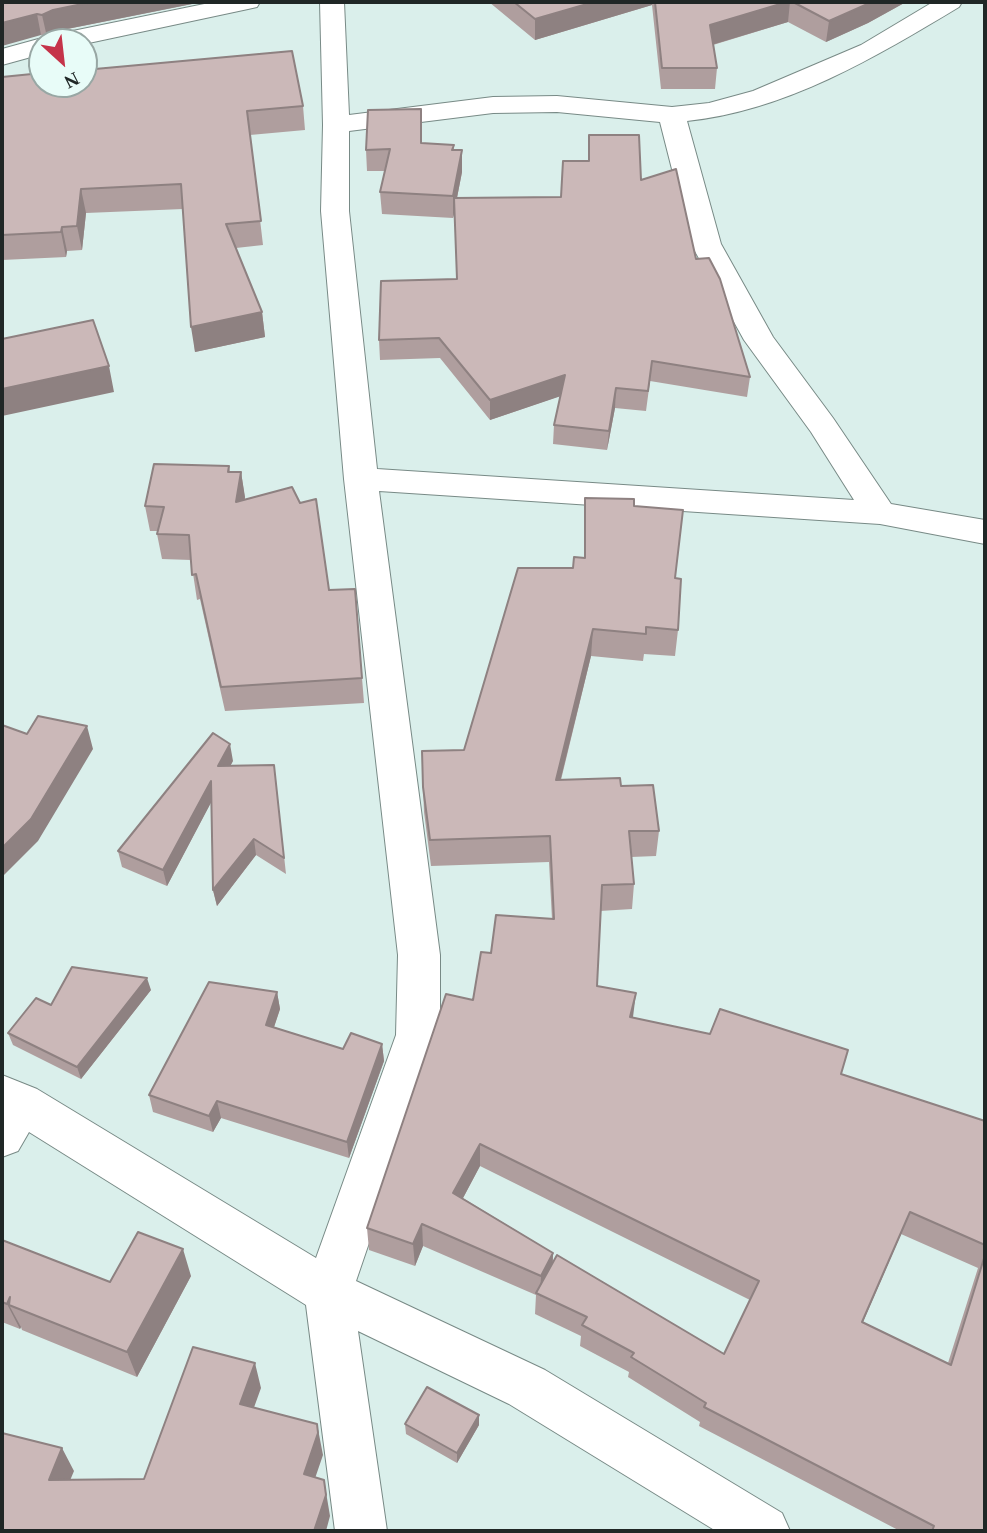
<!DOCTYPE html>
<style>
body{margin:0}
#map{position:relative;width:987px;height:1533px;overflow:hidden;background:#daefeb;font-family:"Times New Roman",serif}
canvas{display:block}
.frame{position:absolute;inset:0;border:4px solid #202726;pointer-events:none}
.north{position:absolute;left:28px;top:28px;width:70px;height:70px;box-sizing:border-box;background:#e8fcf8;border:2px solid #98a7a4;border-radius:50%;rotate:153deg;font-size:19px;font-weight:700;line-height:28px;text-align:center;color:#202726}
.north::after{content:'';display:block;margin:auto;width:24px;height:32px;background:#c5344a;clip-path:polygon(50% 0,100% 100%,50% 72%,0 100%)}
</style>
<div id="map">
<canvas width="987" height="1533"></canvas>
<div class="frame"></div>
<div class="north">N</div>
</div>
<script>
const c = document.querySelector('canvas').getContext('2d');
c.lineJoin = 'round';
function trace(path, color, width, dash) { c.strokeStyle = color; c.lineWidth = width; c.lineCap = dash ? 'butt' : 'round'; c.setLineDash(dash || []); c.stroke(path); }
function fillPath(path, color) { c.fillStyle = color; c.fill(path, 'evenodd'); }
const minor = new Path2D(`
 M214,2h46l-3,5 -9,2 -164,35v-2h-42v12l-40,11v-16l40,-11 5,2 11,-6z
 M320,2h24l5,113 144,-18 64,-1 115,11 37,-4 44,-12 108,-46 72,-43h29l-3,5c-83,50 -174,104 -272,114l34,123 52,93 60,81 58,86 94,16v24l-105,-20 -501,-33 61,464v80l-84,246 189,89 237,143 8,18h-74l-207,-127 -151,-73 29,200h-52l-29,-226 -277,-173 -11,19 -16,6v-82l35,14 279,169 80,-223 2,-80 -54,-476 -23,-268 2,-86zM557,112l103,10 31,122 53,96 67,92 43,68 -477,-31 -28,-258v-80l144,-18z`);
trace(minor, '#788a86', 2);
fillPath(minor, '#fff');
fillPath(new Path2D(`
 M2,2h200l-145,29 -10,6 -6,-2z
 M489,2h417l-38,21 -42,19 -38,-20 -75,23 4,23 -2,21h-54l-9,-84 -117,35z
 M2,77l301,29 2,24 -55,5 13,110 -27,3 26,64 3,25 -70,15 -12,-143 -97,4 -4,37 -15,1 -1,6 -64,3z
 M422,131v12l32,2v5h8v22l-5,26 104,-1 27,-36 1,-26 52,45 55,79 54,118 -3,20 -97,-16 -4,30 -31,-3 -8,42 -54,-6 1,-19 6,-29 -70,24 -50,-62 -60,2 -1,-20 78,-61 -2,-68 -2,7 -71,-4 -2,-22 5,-21h-18l-1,-21z
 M229,466l1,6h11l4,27 84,91 26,-1 9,114 -139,8 -25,-112 -3,1 -6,-40 -29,-1 -5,-25 1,-3h-8l-5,-25z
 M585,498l49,8 41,72 3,52 -3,26 -31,-2 -1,7 -52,-5 -30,124 60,6 38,45 -3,25 -25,1 3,27 -2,25 -32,2 -3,75 36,32 208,56 144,47v410h-85l-201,-105 1,-4 -72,-45 1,-5 -49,-26 1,-10 -46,-22 1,-19 -113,-49 -8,20 -46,-16 -2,-22 106,-228 18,-47 61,-34 -3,-57 -118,4 -7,-54 -1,-25 41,-37 109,-182 11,-10zM480,1166l270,134 -26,54 -171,-92v-9l-90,-55zM901,1234l77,34 -30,95 -85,-41z
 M233,761l-3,5 44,-1 12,109 -30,-19 -39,51 -4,-16 -2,-88 -44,84 -45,-19 -4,-16z
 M151,990l-70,89 -68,-34 -5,-12z
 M277,992l3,17 -6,18 69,22 39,-5 2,17 -35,97 -128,-40 -8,14 -60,-20 -4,-17z
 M2,1240l108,42 81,-6 -54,101 -115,-47 -1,-3 -1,2 -18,-7z
 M405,1424l74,1 -22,38 -51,-29z`), '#af9e9e');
fillPath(new Path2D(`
 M92,2h110l-145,29 -10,6 -5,-22 11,-5z
 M594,2h58v3l-117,35v-21z
 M787,2h3l-2,20 -80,24 2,-21z
 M872,2h34l-38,21 -42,19 3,-21z
 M37,14l4,21 -39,11v-23z
 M462,150v22l-9,46v-22z
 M81,189l5,24 -4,37 -5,-24z
 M62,227l5,24 -1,6 -5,-25z
 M262,312l3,25 -70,15 -4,-25z
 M109,366l5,26 -112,24v-27z
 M565,375l-1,20 -74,25v-20z
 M616,388l-1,20 -8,42 2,-19z
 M241,472l4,25 -6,30 -3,-25z
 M593,629l-2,27 -37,150 2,-26z
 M87,726l6,23 -55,92 -36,36v-29z
 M230,744l3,17 -12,22 -3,-17z
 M211,781l3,16 -47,89 -4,-16z
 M254,839l2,16 -39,51 -4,-16z
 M147,978l4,12 -70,89 -4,-12z
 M277,992l3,17 -11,33 -3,-17z
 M636,993l-3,24 -5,25 2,-25z
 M382,1044l2,17 -35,97 -2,-16z
 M217,1101l4,17 -8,14 -4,-16z
 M480,1144v22l-26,49 -1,-22z
 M910,1212l-9,22 -47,108 8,-20z
 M422,1224l1,22 -8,20 -2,-22z
 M183,1249l8,27 -54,101 -10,-25z
 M553,1253l-1,21 -12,23 1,-21z
 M10,1297l-1,8 12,22 -1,2 -13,-25z
 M255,1363l6,25 -14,39 -7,-23z
 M479,1415v10l-22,38v-10z
 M317,1424l6,31 -14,41 -5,-22z
 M62,1448l12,23 -13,31 -12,-22z
 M324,1480l6,36 -4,15h-12z`), '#8e8181');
const building = new Path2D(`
 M2,2h90l-39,8 -11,5 -5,-1 -35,9z
 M514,2h80l-59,17z
 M655,2h132l-77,23 7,43h-55z
 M793,2h79l-43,19z
 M292,51l11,55 -56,5 14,110 -35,3 36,88 -71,15 -10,-143 -100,5 -4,37 -15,1 -1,5 -59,3v-158l40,-4v11h42v-14z
 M421,109v34l33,2 -2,5h10l-9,46 -73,-4 10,-43 -24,1 2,-40z
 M589,135h50l2,45 35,-11 20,90 13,-1 11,21 30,98 -98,-16 -4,30 -32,-3 -7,43 -55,-6 11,-50 -75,25 -51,-62 -60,2 2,-59 76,-2 -3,-81 107,-1 2,-36h26z
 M93,320l16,46 -107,23v-50z
 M154,464l75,2 -1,6h13l-5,30 56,-15 8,16 16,-4 13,91 26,-1 7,89 -141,9 -25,-113 -4,1 -3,-40 -32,-1 7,-27 -19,-1z
 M585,498l49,1v7l49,4 -8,68 6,1 -3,51 -32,-3v7l-53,-5 -37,151 64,-2 1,8 32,-1 6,46h-30l5,53 -32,1 -5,101 39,7 -6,24 80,17 10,-25 128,41 -7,24 144,47v124l-75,-33 -48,110 89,43 34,-110v276h-53l2,-5 -230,-119 2,-4 -75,-46 3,-4 -52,-28 5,-8 -51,-24 21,-38 167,99 35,-73 -279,-137 -27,49 100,60 -12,23 -119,-52 -9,20 -46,-16 79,-234 27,6 8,-48 10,1 5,-38 58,4 -4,-83 -120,4 -7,-53 -1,-36 42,-1 54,-182h55l1,-11 11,1z
 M38,716l49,10 -56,93 -29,29v-123l25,9z
 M213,733l17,11 -12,22 56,-1 10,93 -30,-19 -41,51 -2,-109 -48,89 -45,-19z
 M72,967l75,11 -70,89 -69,-34 28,-35 15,7z
 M209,982l68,10 -11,33 77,24 8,-16 31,11 -35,98 -130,-41 -8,15 -60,-21z
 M138,1232l45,17 -56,103 -118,-47 1,-8 -3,7 -5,-2v-62l108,42z
 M193,1347l62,16 -15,41 77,20 1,9 -14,41 20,6 2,15 -12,36h-312v-98l60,15 -13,32 95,-1z
 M427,1387l52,28 -22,38 -52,-29z`);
fillPath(building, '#cbb8b8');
trace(building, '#8e8181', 2);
</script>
